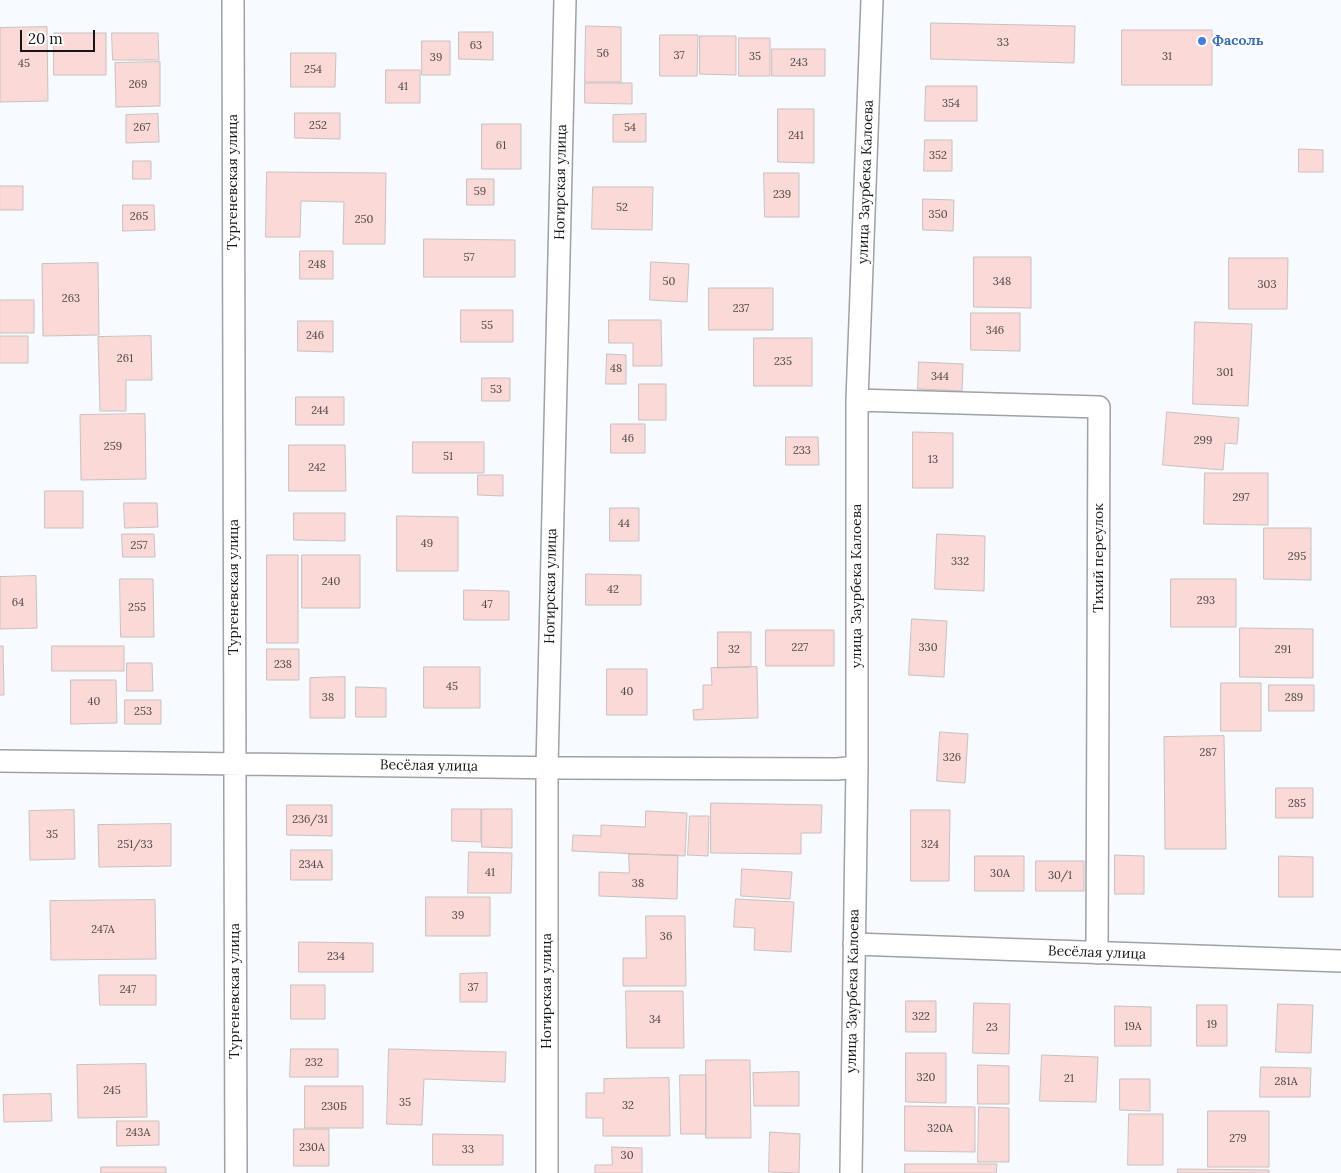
<!DOCTYPE html>
<meta charset="utf-8">
<style>
body{margin:0}
#map{position:relative;width:1341px;height:1173px;overflow:hidden;background:#f7fafe;font-family:Lora,serif}
canvas{display:block}
.scale{position:absolute;left:20px;top:30px;width:75px;height:22px;box-sizing:border-box;border:2px solid #151617;border-top:0;padding-left:6px;font-size:15px;line-height:18px;white-space:nowrap;color:#151617;-webkit-text-stroke:4px #fff;paint-order:stroke}
</style>
<div id="map">
<canvas width="1341" height="1173"></canvas>
<div class="scale">20 m</div>
</div>
<script>
const c = document.querySelector('canvas').getContext('2d');
c.lineJoin = 'round';
function fillPath(path, color) { c.fillStyle = color; c.fill(path, 'evenodd'); }
function trace(path, color, width, dash) { c.strokeStyle = color; c.lineWidth = width; c.lineCap = dash ? 'butt' : 'round'; c.setLineDash(dash || []); c.stroke(path); }
function write(font, color, halo, rows, align = 'center') {
  c.font = font + ' Lora,serif'; c.lineWidth = 4; c.setLineDash([]); c.textBaseline = 'middle'; c.strokeStyle = halo; c.fillStyle = color; for (const [text, x, y, turn = 0] of rows) {
    c.save(); c.translate(x, y); c.rotate((+turn || 0) * Math.PI / 180); c.textAlign = isNaN(turn) ? turn : align; if (halo) c.strokeText(text, 0, 0); c.fillText(text, 0, 0); c.restore();
  }
}
const building = new Path2D(`
 M931,23l144,3 -1,37 -143,-4z
 M586,26l35,1v55h-36z
 M47,27l1,74 -48,1v-74z
 M1122,30h90v55h-90z
 M459,32h34v28l-34,-1z
 M54,33h52v42h-52z
 M112,33h46l1,27h-46z
 M660,35h38l-1,41h-37z
 M700,36h36v39l-36,-1z
 M739,38h31v38h-31z
 M422,41h28v34h-28z
 M772,49h53v27h-53z
 M291,53h45l-1,34h-44z
 M160,62v44l-44,1 -1,-44z
 M386,70h34v33h-34z
 M585,83h47v21l-47,-1z
 M926,86h51v35h-52z
 M778,109h36v54l-36,-1z
 M295,113h45v26l-45,-1z
 M158,114l1,28 -33,1v-28z
 M646,114v28h-33v-27z
 M482,124h39v45h-39z
 M925,140h27v31h-28z
 M1299,149l24,1v22h-24z
 M133,161h18v18h-18z
 M267,172l119,1 -1,71h-42l1,-42 -43,-1 -1,36h-34z
 M764,173h35v44h-34z
 M467,179h27v26h-27z
 M0,186h23v24h-23z
 M593,187h60l-1,43 -60,-1z
 M923,199l31,1 -1,31 -30,-1z
 M123,205h31l1,25 -32,1z
 M424,239l91,1v37h-91z
 M300,251h33v28h-33z
 M974,257h57v51l-57,-1z
 M1229,258h59l-1,51h-58z
 M651,262l38,2 -2,38 -37,-2z
 M98,263l1,72 -56,1 -1,-72z
 M709,288h64v42h-64z
 M0,300h34v33h-34z
 M461,310h52v32h-52z
 M971,313h49v38l-49,-1z
 M609,320h52l1,46h-29v-23h-24z
 M298,321h35v31l-35,-1z
 M1195,322l57,2 -4,82 -55,-2z
 M0,336h28v27h-28z
 M151,336l1,44h-26v31h-26l-2,-74z
 M754,338h58v48h-58z
 M607,354l19,1v29h-20z
 M919,362l44,2 -1,27 -44,-2z
 M482,378h28v23h-28z
 M639,384h27v36h-27z
 M296,397h48v28h-48z
 M1167,412l72,6 -2,26 -12,-1 -2,27 -60,-5z
 M145,414l1,65 -65,1 -1,-65z
 M611,424h34v29h-34z
 M913,432l40,1v55h-40z
 M786,437h32l1,28h-33z
 M413,442h71v31h-71z
 M289,445h56l1,46h-57z
 M1205,473h63v52l-64,-1z
 M478,475h25v21l-25,-1z
 M45,491h38v37h-38z
 M124,503h33l1,24 -33,1z
 M610,508h29v33h-29z
 M294,513h51v28l-51,-1z
 M397,516l61,1v54h-61z
 M1264,528h47v52l-47,-1z
 M122,534h32l1,23h-32z
 M937,534l48,2 -1,55 -49,-2z
 M267,555h31v88h-31z
 M302,555h58v53h-58z
 M586,574l55,1v30h-55z
 M36,576l1,52 -37,1v-52z
 M120,579h33l1,58h-33z
 M1171,579h65v48h-65z
 M464,590l45,1v29h-45z
 M912,619l35,2 -3,56 -35,-2z
 M1240,628l73,1v49l-73,-1z
 M766,630h68v36h-68z
 M718,632h33v35l-33,1z
 M0,646h3l1,49h-4z
 M52,646h72v25h-72z
 M267,649h32v31h-32z
 M127,663h25l1,28h-26z
 M424,667h56v41h-56z
 M757,667l1,51 -64,2 -1,-10 10,-1v-24h9l-1,-17z
 M607,669h40v46h-40z
 M345,677v41h-35v-40z
 M71,680h45l1,43 -46,1z
 M1221,683h40v48h-40z
 M1269,685h45v26h-45z
 M356,687l30,1v29h-30z
 M125,700h36v24h-36z
 M940,732l28,2 -3,49 -28,-2z
 M1224,736l2,113h-61l-1,-112z
 M1276,788h37v30h-37z
 M711,803l111,2 -1,28h-20v21l-90,-1z
 M287,805h45v31l-45,-1z
 M452,809h29v33l-29,-1z
 M482,809h30v39l-30,-1z
 M74,810l1,49 -45,1 -1,-49z
 M911,810h39l-1,71h-38z
 M646,811l41,2 -2,43 -113,-5 1,-16 28,1v-11l44,2z
 M690,816h19l-1,40 -20,-1z
 M171,824v42l-72,1 -1,-42z
 M291,850h41v30h-41z
 M469,852l43,1 -1,40h-43z
 M629,854l49,1 -1,44 -78,-3v-24l30,1z
 M1115,855l29,1v38h-29z
 M975,856h49v35h-49z
 M1279,856l34,1v40h-34z
 M1036,861h48v30h-48z
 M742,869l50,3 -2,27 -49,-3z
 M426,897h64v39h-64z
 M736,899l58,3 -3,50 -37,-2 1,-22 -21,-1z
 M155,900l1,59 -105,1 -1,-59z
 M646,916h39l1,70h-63v-28h23z
 M299,942l74,1v29h-74z
 M487,973v29h-27v-28z
 M99,975h57v30h-56z
 M291,985h34v34h-34z
 M626,991h57l1,57h-57z
 M906,1001h30v31h-30z
 M974,1003l36,1 -1,50 -36,-1z
 M1278,1004l35,1 -2,48 -35,-1z
 M1197,1005h30v41h-30z
 M1115,1006l36,1v39h-36z
 M291,1049h47v28h-48z
 M389,1049l117,3 -1,30 -81,-3 -2,46 -35,-1z
 M906,1053h40v50l-40,-1z
 M1042,1055l56,2 -2,45 -56,-1z
 M706,1060h44l1,78h-45z
 M146,1064l1,53 -69,1 -1,-53z
 M978,1065l31,1v38h-31z
 M1261,1067l50,1 -1,29h-50z
 M799,1072v34h-45l-1,-33z
 M680,1075h26v59h-25z
 M669,1078l1,58h-67v-18h-17v-25h18v-14z
 M1120,1079h30v32l-30,-1z
 M305,1086h58v42h-58z
 M51,1094l1,27 -48,1 -1,-27z
 M905,1106l70,1v45l-70,-1z
 M979,1107l30,1v54h-31z
 M1208,1111h61v56h-61z
 M1129,1114h34v51h-35z
 M117,1121h42v24l-42,1z
 M294,1129h35v37h-35z
 M770,1132l30,2 -1,39 -30,-1z
 M433,1134l70,1v30h-70z
 M612,1147l30,1v25h-47v-8h17z
 M905,1164h92l-1,9h-91z
 M101,1167h65v6h-65z
 M1178,1169l91,1v3h-91z`);
fillPath(building, '#fad9d7');
trace(building, '#c7c1c0', 1);
const street = new Path2D(`
 M233,0l3,1173
 M857,400l242,7 -2,546
 M0,761l568,7 269,1 20,-2
 M854,944l487,17
 M547,1173v-406l18,-767
 M851,1173l6,-406v-367l15,-400`);
trace(street, '#9ea1a5', 24);
trace(street, '#fff', 21);
for (const [x, y, r, color] of [
 [1202,41,5,"#3f7fe0"]
]) { const dot = new Path2D(); dot.arc(x, y, r, 0, 2 * Math.PI); c.fillStyle = color; c.fill(dot); trace(dot, '#fff', 2); }
write('11px', '#4e4747', null, [
 ["33",1003,43],
 ["63",476,46],
 ["56",603,54],
 ["37",679,56],
 ["35",755,57],
 ["31",1167,57],
 ["39",436,58],
 ["243",799,63],
 ["45",24,64],
 ["254",313,70],
 ["269",138,85],
 ["41",403,87],
 ["354",951,104],
 ["252",318,126],
 ["267",142,128],
 ["54",630,128],
 ["241",796,136],
 ["61",501,146],
 ["352",938,156],
 ["59",480,192],
 ["239",782,195],
 ["52",622,208],
 ["350",938,215],
 ["265",139,217],
 ["250",364,220],
 ["57",469,258],
 ["248",317,265],
 ["50",669,282],
 ["348",1002,282],
 ["303",1267,285],
 ["263",71,299],
 ["237",741,309],
 ["55",487,326],
 ["346",995,331],
 ["246",315,336],
 ["261",125,359],
 ["235",783,362],
 ["48",616,369],
 ["301",1225,373],
 ["344",940,377],
 ["53",496,390],
 ["244",320,411],
 ["46",628,439],
 ["299",1203,441],
 ["259",113,447],
 ["233",802,451],
 ["51",448,457],
 ["13",933,460],
 ["242",317,468],
 ["297",1241,498],
 ["44",624,524],
 ["49",427,544],
 ["257",139,546],
 ["295",1297,557],
 ["332",960,562],
 ["240",331,582],
 ["42",613,590],
 ["293",1206,601],
 ["64",18,603],
 ["47",487,605],
 ["255",137,608],
 ["227",800,648],
 ["330",928,648],
 ["32",734,650],
 ["291",1283,650],
 ["238",283,665],
 ["45",452,687],
 ["40",627,692],
 ["38",328,698],
 ["289",1294,698],
 ["40",94,702],
 ["253",143,712],
 ["287",1208,753],
 ["326",952,758],
 ["285",1297,804],
 ["236/31",310,820],
 ["35",52,835],
 ["251/33",135,845],
 ["324",930,845],
 ["234А",311,865],
 ["41",490,873],
 ["30А",1000,874],
 ["30/1",1060,876],
 ["38",638,884],
 ["39",458,916],
 ["247А",103,930],
 ["36",666,937],
 ["234",336,957],
 ["37",473,988],
 ["247",128,990],
 ["322",921,1017],
 ["34",655,1020],
 ["19",1212,1025],
 ["19А",1133,1027],
 ["23",992,1028],
 ["232",314,1063],
 ["320",926,1078],
 ["21",1069,1079],
 ["281А",1286,1082],
 ["245",112,1091],
 ["35",405,1103],
 ["32",628,1106],
 ["230Б",334,1107],
 ["320А",940,1129],
 ["243А",138,1133],
 ["279",1238,1139],
 ["230А",312,1148],
 ["33",468,1150],
 ["30",627,1156]
]);
write('bold 14px', '#366cbe', '#fff', [
 ["Фасоль",1212,41]
], 'left');
write('14px', '#151617', '#fff', [
 ["Тургеневская улица",233,182,-90],
 ["Ногирская улица",561,182,-89],
 ["улица Заурбека Калоева",866,182,-88],
 ["Тихий переулок",1099,558,-90],
 ["Ногирская улица",551,586,-89],
 ["улица Заурбека Калоева",857,586,-90],
 ["Тургеневская улица",234,587,-90],
 ["Весёлая улица",429,766,1],
 ["Весёлая улица",1097,953,2],
 ["Тургеневская улица",235,991,-90],
 ["Ногирская улица",547,991,-90],
 ["улица Заурбека Калоева",853,991,-89]
]);
</script>
